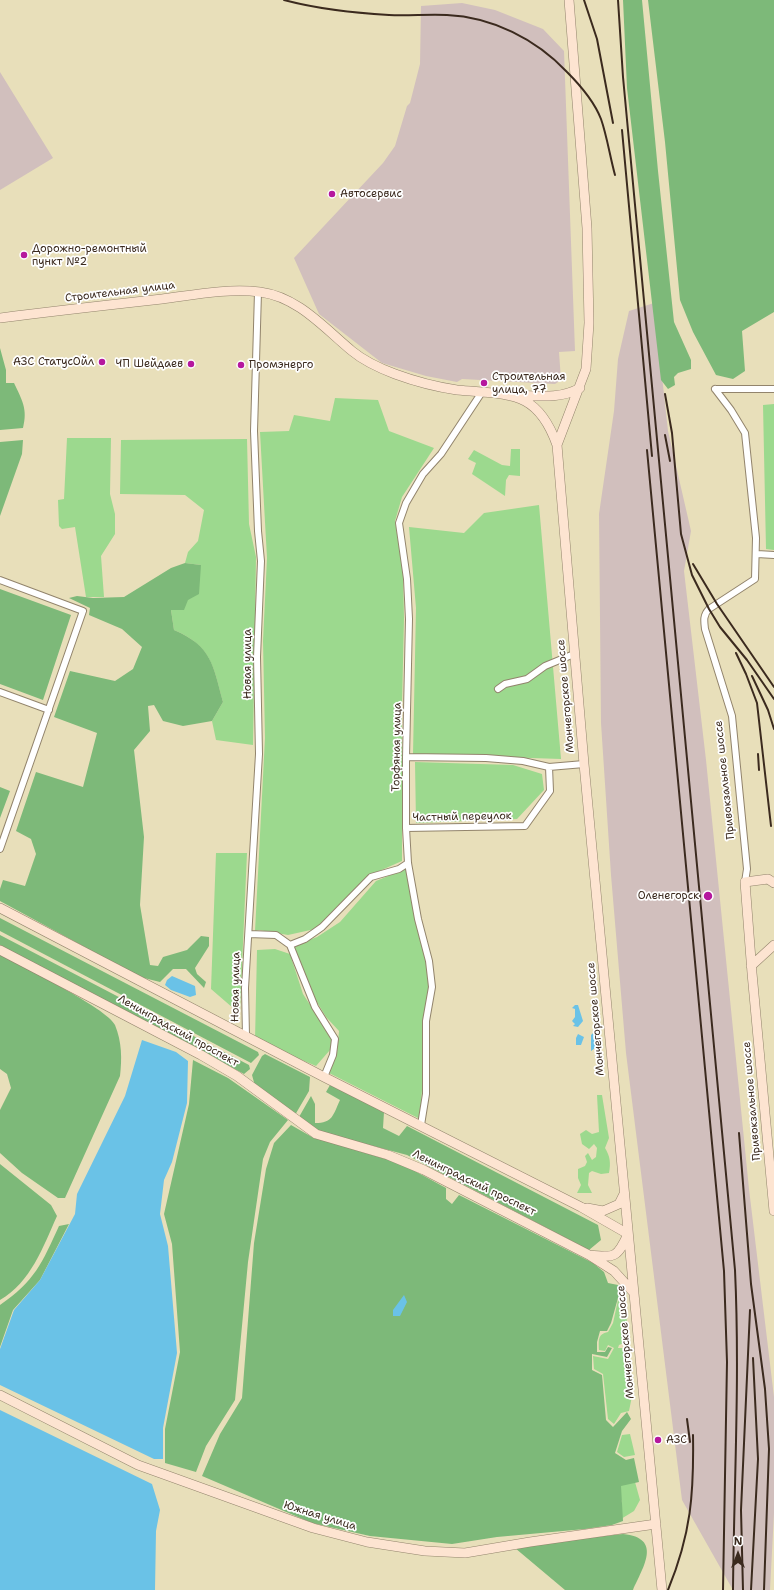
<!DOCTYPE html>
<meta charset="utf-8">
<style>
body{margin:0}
#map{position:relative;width:774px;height:1590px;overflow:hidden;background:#e8dfba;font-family:"Shantell Sans",sans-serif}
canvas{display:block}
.north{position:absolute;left:718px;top:1534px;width:40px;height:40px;-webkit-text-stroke:3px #fff;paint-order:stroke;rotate:0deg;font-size:11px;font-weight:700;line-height:16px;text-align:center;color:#3b2a1e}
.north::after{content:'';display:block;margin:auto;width:14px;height:18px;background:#3b2a1e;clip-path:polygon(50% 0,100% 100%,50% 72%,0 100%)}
</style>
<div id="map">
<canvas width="774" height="1590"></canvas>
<div class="north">N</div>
</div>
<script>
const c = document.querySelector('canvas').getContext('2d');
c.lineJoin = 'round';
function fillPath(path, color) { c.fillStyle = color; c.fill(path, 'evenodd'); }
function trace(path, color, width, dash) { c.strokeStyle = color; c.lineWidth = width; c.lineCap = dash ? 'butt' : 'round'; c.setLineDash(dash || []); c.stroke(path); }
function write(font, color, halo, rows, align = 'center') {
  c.font = font + ' "Shantell Sans",sans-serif'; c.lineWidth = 3.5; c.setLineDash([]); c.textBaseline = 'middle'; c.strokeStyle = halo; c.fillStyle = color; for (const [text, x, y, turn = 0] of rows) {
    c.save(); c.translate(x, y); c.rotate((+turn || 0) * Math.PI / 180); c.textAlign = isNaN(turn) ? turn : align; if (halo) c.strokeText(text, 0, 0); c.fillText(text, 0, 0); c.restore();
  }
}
fillPath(new Path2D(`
 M462,3l33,7 48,19 21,22 11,300 -16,1 2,28 -6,4 -93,-5 -5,3 -31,-6 -44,-13 -63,-49 -25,-56 89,-95 12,-17 12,-40 3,-3 10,-39 1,-58z
 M0,72l53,86 -53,32z
 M654,303l14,128 23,100 -7,40 22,189 43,429 25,208v116l-4,77h-37l-51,-90 -56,-447 -15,-178 -10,-152 -2,-209 15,-103 4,-52 11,-48z`), '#d1bfbd');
fillPath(new Path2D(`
 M335,398l43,2 11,31 45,17 -32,49 -7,24 8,52 1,45 -2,88v155l-34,15 -53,53 -27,6 -29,-5 -4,1 10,-193 -2,-97 4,-83 -7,-126 29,-1 5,-16 36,6z
 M774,404v146l-8,-1 -3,-144z
 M67,438h44l-1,56 5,20v20l-14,22 3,41h-18l-11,-70 -13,2 -3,-3 -1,-26 6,-1z
 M247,439l2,85 7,33 -3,188 -37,-5 -4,-19 11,-19c-10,-36 -11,-56 -49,-72l-3,-20 30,-45 -16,-2 3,-11 10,-11 6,-31 -19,-15 -65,-1 1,-54z
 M511,449h9v27l-11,-1 -3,5 -1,16 -33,-22 4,-11 -8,-4 6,-9 28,15 8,1z
 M539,505l22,254 -148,-5 3,-146 -7,-81 55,6 20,-20z
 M415,762l98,3 29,9 2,16 -27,29 -101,4z
 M216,853h31l-7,158 -7,-3 -22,-19z
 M408,868l6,47 11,37 4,36 -9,131 -91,-46 8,-20 2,-22 -13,-14 -20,-33 -12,-38 23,-9 23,-15 36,-41z
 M275,949l15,5 13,40 30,46 -3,10 -14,16 -61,-26 2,-90z
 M597,1095h5l7,43 -4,10c5,8 6,15 4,25l-8,1 -9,-3 -3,2 -1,12 4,8h-15l4,-8 -3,-7v-9l7,-3 2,-4 -2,-6 3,-3 4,7 4,-3 1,-9 -3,-4 -5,5 -7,-5 -2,-10 6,-4 6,4 7,-2z
 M622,1297l5,24 -5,2 -1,6 6,5 -1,8 -7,3 -1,3h8l3,11 -5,5 7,12 -2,12 3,8 -3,15 -8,2 -7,11 -6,-5 -5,-45 -9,-5 -1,-13 15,3 6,-11 -6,-3 -3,6 -6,-1c0,-9 -2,-16 9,-18l5,-9 5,-23z
 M630,1434l5,21 -11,2 -7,-5 5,-17z
 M635,1482l5,18 -6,11 -13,8 1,-18 -6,-8 1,-9z`), '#9cd98e');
fillPath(new Path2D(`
 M623,0h19l16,171 16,151 17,38v9l-13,4 -4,4 1,8 -7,4 -7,-9 -34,-292z
 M648,0h126v312l-32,19 3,40 -12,8 -17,-4 -23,-43 -13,-32 -15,-158z
 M0,348l6,22v13h8c8,17 14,26 9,45l-23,2z
 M23,440l-1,14 -22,62v-74z
 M185,563l16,2 -2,29 -11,6 -4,10h-13l3,20c38,16 39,35 49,72l-11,19 -29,5 -20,-5 -9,-16 -6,1 2,25 -16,19 10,87 -4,68 10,60 8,1 5,-9 24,-7 14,-14 8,1v9l-14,22 2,6 9,8 -2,6 -18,-19h-13l-13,13 -20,-5 -140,-76v-12l3,-9 22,6 11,-32 -5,-15 -15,-8 20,-59 47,15 14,-54 -43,-16 16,-46 45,10 18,-12 9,-22 -20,-18 -33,-14 1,-7 -21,-10 8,-2 16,2 31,-1 47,-29z
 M0,589l71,26 -28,85 -43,-16z
 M0,787l10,4 -10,27z
 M0,918l258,134 1,3 -8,8 -251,-132z
 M0,935l249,130 1,4 -6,5 -244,-128z
 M0,955c21,11 107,53 115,70 7,17 7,34 5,51l-55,122h-7l-36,-25 -22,-20v-43l11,-22 -4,-14 -7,-5z
 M265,1054l45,23 -1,14 -14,24 -40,-29 -3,-11 10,-19z
 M193,1060l35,18 60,42 -18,22 -7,17 -15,103 -13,138 -29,46 -10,26 -31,-9v-34l15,-77 -8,-108 -8,-30 25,-110z
 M330,1085l54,27 -1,16 16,8 8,-10 191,99 3,15 -12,10 -182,-95 -86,-23 -22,-15 12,-21 4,8v19c18,0 18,-8 25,-23l-14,-8z
 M291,1125l21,12 90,27 44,24v11l6,5 7,-9 134,68 11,9 4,11 15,3 4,8 -9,4 -7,25 -4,8h-7l-3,11v10h8l3,-5 4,1 -5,9 -15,-3v16l10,5 4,45 7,7 14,-15 4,7 -9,12 -7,22 11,7 8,-2 5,24 -18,4 2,35 -11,4 -27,4 -88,8 -45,7 -82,-8 -58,-13 -110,-47 18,-42 22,-36 12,-155 12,-74 8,-26z
 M0,1164l51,41 6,11c-14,31 -26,66 -57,84z
 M69,1224l-29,56 -27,30 -13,37v-42c35,-24 42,-42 59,-79z
 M623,1534c40,4 20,33 10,56h-68l-50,-42 36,-6z`), '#7db979');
fillPath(new Path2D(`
 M172,976l23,10 1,9 -6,2 -19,-7 -6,-5 2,-5z
 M575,1005h3l5,16 -5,6 -5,-1 2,-2 -3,-3 3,-4v-8l-3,-1z
 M594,1032l4,14 -7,5v-16z
 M578,1034l6,3 -3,8h-5v-7z
 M142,1040l34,12 12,9 -1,42 -15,59 -8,18 -4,34 8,32 9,107 -14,75v31h-9l-154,-74v-36l14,-39 26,-30 35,-66 2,-20 48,-98z
 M404,1295l3,7 -7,14h-7v-6z
 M0,1410l152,74 8,26 -4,21 -1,59h-155z`), '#6ac2e7');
const street = new Path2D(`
 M715,389l16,21 14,23 11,105 -1,41 -46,30c-6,6 -5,12 -4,20l27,87 15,153 -2,13
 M715,389h59
 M757,554l17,1
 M0,580l83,31 -83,238
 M498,689l7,-5 22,-5 18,-13 29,-12
 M0,692l49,18
 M406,757l80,1 37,3 26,6 35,-3
 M406,828l119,-2 25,-35 -1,-24
 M249,934l27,1 14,10 15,-6 17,-12 49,-50 28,-8 9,-6
 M290,945l25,62 20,32 -2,16 -9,22
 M246,1036l-1,-48 14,-234 -2,-97 4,-96 -3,-30 -4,-100 4,-139
 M421,1125l5,-31v-73l6,-34 -3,-26 -11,-42 -10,-56 -2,-35v-71l3,-138 -2,-40 -8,-56 7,-20 17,-29 18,-20 41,-62`);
const secondary = new Path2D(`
 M0,318c54,-7 108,-13 162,-19 31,-4 66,-11 98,-7 38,5 63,35 92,59 12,10 27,17 43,23 19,7 42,13 62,16 52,5 80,-1 100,55l27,319 78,826
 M517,395c22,1 44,4 63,-7
 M557,445l29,-76 3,-46 -2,-95 -18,-228
 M774,883l-6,-4 -23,3 7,91 22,238
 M0,908l324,169 257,130 47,27c-11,24 -13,24 -39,21
 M0,950l201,105 36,21 79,58 72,21 36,15 165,85 25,16 20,22
 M751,966l23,-21
 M587,1208l16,3 16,-7 5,-10
 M0,1395l138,70 175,63 54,14 58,9 40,2 65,-11 126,-18`);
trace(street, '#92846c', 8);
trace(secondary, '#92846c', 10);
trace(street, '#fff', 6);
trace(secondary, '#fde4d1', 9);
trace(new Path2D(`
 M284,0c34,9 70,13 105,15 19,1 39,-1 58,0 45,2 89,24 120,57 13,13 27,29 34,47 6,17 9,38 14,56
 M584,0l13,39 16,84
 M618,0l5,77 112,1193c5,107 -1,213 -2,320
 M622,130l30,326
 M665,394l7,39 9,101 11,41 17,34 11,18 27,33 27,39
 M665,435l5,26
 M647,450l77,821 3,91 -4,228
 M693,564l24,40 57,83
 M736,653l10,21 11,29 14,123
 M752,676l16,34 6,19
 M758,754l1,16
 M739,1133l12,151 14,105 4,60 -5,141
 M687,1419l3,23
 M668,1590c23,-56 26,-96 25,-155
 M743,1590l-2,-80 9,-200
 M751,1590l7,-131 -5,-101`), '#3b2a1e', 2);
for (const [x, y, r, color] of [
 [332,194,4,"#b5179e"],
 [24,255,4,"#b5179e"],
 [102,362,4,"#b5179e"],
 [191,364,4,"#b5179e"],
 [241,365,4,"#b5179e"],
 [484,383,4,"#b5179e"],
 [708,896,5,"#b5179e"],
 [658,1440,4,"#b5179e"]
]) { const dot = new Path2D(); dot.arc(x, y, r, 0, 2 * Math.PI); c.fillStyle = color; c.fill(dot); trace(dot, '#fff', 1.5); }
write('11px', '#3b2a1e', '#fff', [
 ["Автосервис",340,194],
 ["Дорожно-ремонтный",32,249],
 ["пункт №2",32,262],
 ["АЗС СтатусОйл",94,362,"right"],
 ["ЧП Шейдаев",183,364,"right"],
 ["Промэнерго",249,365],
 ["Строительная",492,377],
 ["улица, 77",492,390],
 ["Оленегорск",699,896,"right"],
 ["АЗС",666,1440]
], 'left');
write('11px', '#3b2a1e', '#fff', [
 ["Строительная улица",120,292,-7],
 ["Новая улица",248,664,-90],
 ["Мончегорское шоссе",566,696,-95],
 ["Торфяная улица",397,747,-89],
 ["Привокзальное шоссе",725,780,-96],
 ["Частный переулок",462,817,-1],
 ["Новая улица",236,987,-89],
 ["Мончегорское шоссе",596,1019,-95],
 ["Ленинградский проспект",178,1031,29],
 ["Привокзальное шоссе",752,1101,-95],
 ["Ленинградский проспект",474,1183,26],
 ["Мончегорское шоссе",626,1342,-95],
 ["Южная улица",320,1516,17]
]);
</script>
